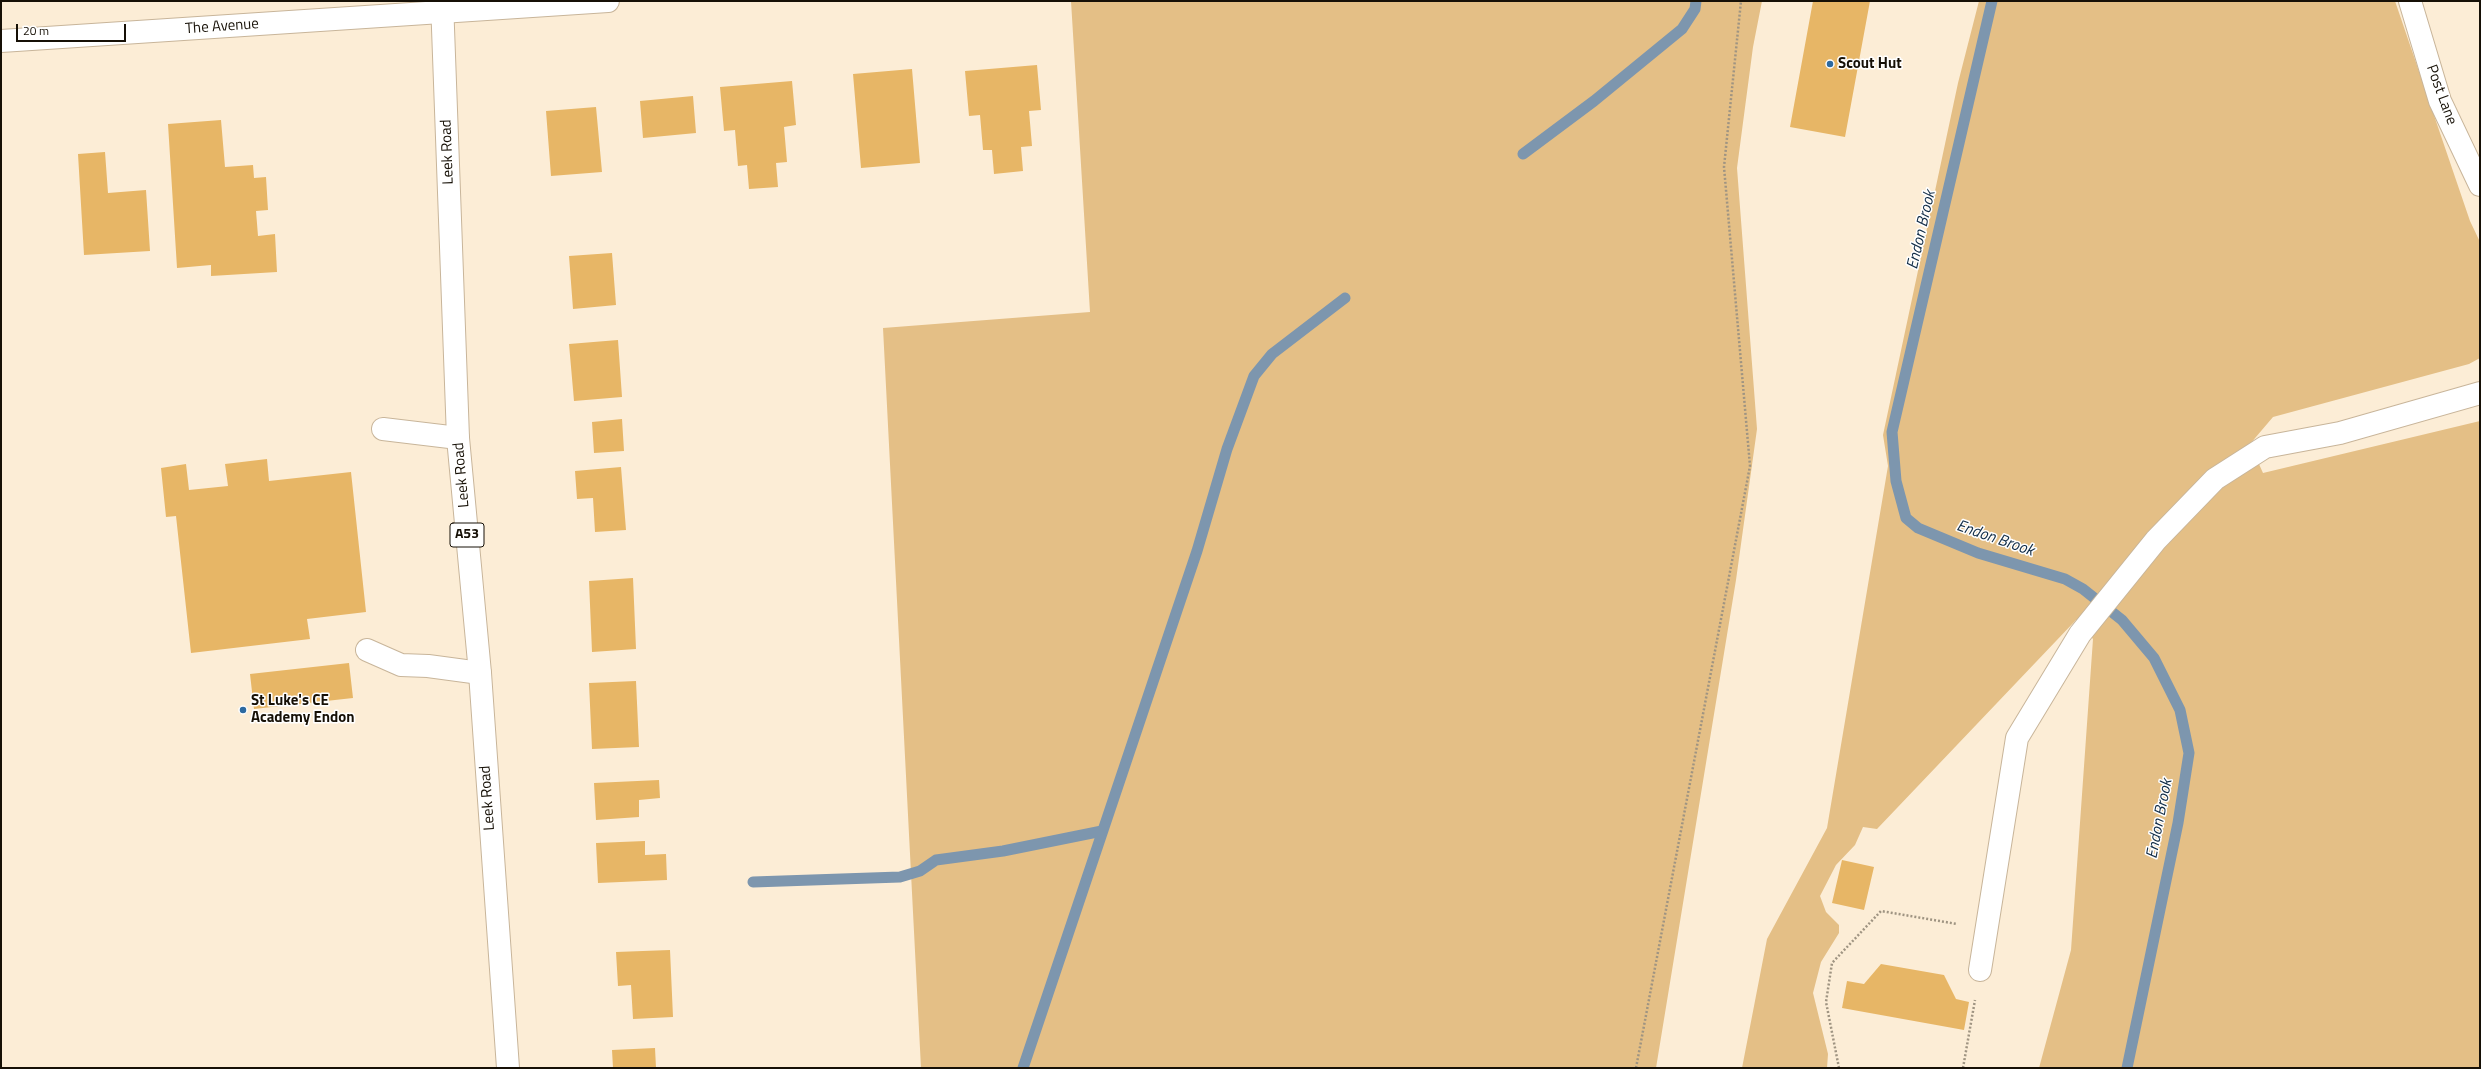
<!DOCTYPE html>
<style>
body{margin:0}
#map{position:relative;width:2481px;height:1069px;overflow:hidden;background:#fcedd6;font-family:"Titillium Web",sans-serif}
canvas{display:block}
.frame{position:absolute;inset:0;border:2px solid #161006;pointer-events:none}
.scale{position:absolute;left:16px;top:24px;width:110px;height:18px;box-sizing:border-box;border:2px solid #161006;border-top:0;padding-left:5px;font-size:12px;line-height:14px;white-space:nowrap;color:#161006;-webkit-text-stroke:3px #fff;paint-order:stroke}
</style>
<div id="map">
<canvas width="2481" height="1069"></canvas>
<div class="frame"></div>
<div class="scale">20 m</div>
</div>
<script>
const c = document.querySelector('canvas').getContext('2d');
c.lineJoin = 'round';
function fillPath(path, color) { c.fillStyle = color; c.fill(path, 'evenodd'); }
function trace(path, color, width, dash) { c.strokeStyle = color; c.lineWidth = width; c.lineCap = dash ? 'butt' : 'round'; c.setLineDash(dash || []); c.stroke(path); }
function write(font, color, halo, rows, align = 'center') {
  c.font = font + ' "Titillium Web",sans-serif'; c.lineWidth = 3; c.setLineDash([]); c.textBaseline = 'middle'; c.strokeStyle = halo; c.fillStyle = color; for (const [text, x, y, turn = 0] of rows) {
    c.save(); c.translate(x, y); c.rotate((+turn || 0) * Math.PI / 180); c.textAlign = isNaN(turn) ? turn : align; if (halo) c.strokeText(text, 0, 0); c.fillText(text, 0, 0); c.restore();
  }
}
fillPath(new Path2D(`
 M1071,1h691l-9,46 -16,121 20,261 -21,151 -80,488h-735l-38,-740 207,-16z
 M1979,1h416l75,220 10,21v116l-11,6 -196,53 -23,27 13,29 217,-52v647h-441l32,-118 22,-311 -17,-19 -199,209 -14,-2 -8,18 -19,20 -16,31 6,16 13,13v8l-18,29 -8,31 15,61 -1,14h-85l25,-129 60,-111 61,-362 -5,-31 75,-352z`), '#e4bf86');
trace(new Path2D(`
 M1992,1l-100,431 4,49 10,37 12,10 60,25 87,26 18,10 39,31 32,38 26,52 9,43 -11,70 -51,245
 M1523,154l71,-53 88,-72 13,-20 1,-8
 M753,882l147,-5 20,-6 16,-11 67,-9 99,-20
 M1023,1068l174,-517 30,-102 27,-73 18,-22 73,-56`), '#7d96ae', 11);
fillPath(new Path2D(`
 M1813,1h57l-25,136 -55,-10z
 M1037,65l4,45 -12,1 3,35 -11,1 2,24 -29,3 -2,-24h-9l-3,-35 -11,1 -4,-45z
 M912,69l8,94 -59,5 -8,-94z
 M792,81l4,44 -12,2 3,35 -11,1 2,24 -29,2 -2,-24 -9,1 -3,-36 -11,1 -4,-44z
 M693,96l3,37 -53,5 -3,-37z
 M596,107l6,65 -51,4 -5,-65z
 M221,120l4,47 28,-2 1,13 12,-1 2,33 -12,1 2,25 17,-2 2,38 -66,4v-11l-34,3 -9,-144z
 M105,152l3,41 38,-3 4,61 -66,4 -6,-101z
 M612,253l4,52 -43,4 -4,-53z
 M618,340l4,57 -48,4 -5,-57z
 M622,419l2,32 -30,2 -2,-31z
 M267,459l2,22 82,-9 15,140 -59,7 3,20 -119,14 -15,-137 -10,1 -5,-49 25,-4 3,26 39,-4 -3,-22z
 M621,467l5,63 -31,2 -2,-34 -16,1 -2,-28z
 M633,578l3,71 -44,3 -3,-71z
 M349,663l4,35 -99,11 -4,-35z
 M636,681l3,66 -47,2 -3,-66z
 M659,780l1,18 -21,2v17l-43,3 -2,-37z
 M645,841v14l21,-1 1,26 -69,3 -2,-40z
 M1842,860l32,7 -10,43 -32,-7z
 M670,950l3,67 -40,2 -2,-34 -13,1 -2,-34z
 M1881,964l63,11 12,24 13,3 -5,28 -122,-22 5,-27 17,3z
 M655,1048l1,20h-43l-1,-18z`), '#e7b666');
const minor = new Path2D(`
 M2410,1l30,100 40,84
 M1,41l607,-40
 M383,429l75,9
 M367,650l34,15 27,1 52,7
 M1980,970l37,-232 63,-104 76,-94 59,-61 50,-32 75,-14 140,-40`);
const highway = new Path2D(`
 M442,1l16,437 22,235 28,395`);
trace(minor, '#c8b59a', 24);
trace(highway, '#c8b59a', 24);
trace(new Path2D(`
 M1636,1068l114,-602 -26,-299 17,-166
 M1839,1068l-13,-66 6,-39 49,-52 76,13
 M1963,1068l12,-68`), '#9f9482', 2.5, [2, 2]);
trace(minor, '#fff', 22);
trace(highway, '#fff', 22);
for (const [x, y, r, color] of [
 [1830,64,4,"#2c69a0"],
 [243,710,4,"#2c69a0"]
]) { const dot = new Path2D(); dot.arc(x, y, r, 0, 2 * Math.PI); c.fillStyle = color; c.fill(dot); trace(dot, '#fff', 1.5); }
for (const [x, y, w] of [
 [467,535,34]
]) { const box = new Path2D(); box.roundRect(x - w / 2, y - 12, w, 24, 3); c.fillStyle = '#fff'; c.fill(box); trace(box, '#161006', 1); }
write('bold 14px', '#161006', null, [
 ["A53",467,535]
]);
write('15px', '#161006', '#fff', [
 ["The Avenue",222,27,-4],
 ["Post Lane",2441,95,70],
 ["Leek Road",448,152,-92],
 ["Leek Road",462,475,-95],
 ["Leek Road",488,798,-94]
]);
write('bold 15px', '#161006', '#fff', [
 ["Scout Hut",1838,64],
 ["St Luke's CE",251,701],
 ["Academy Endon",251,718]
], 'left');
write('italic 16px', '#102b45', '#fff', [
 ["Endon Brook",1922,230,-77],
 ["Endon Brook",1995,539,19],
 ["Endon Brook",2160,819,-79]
]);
</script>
